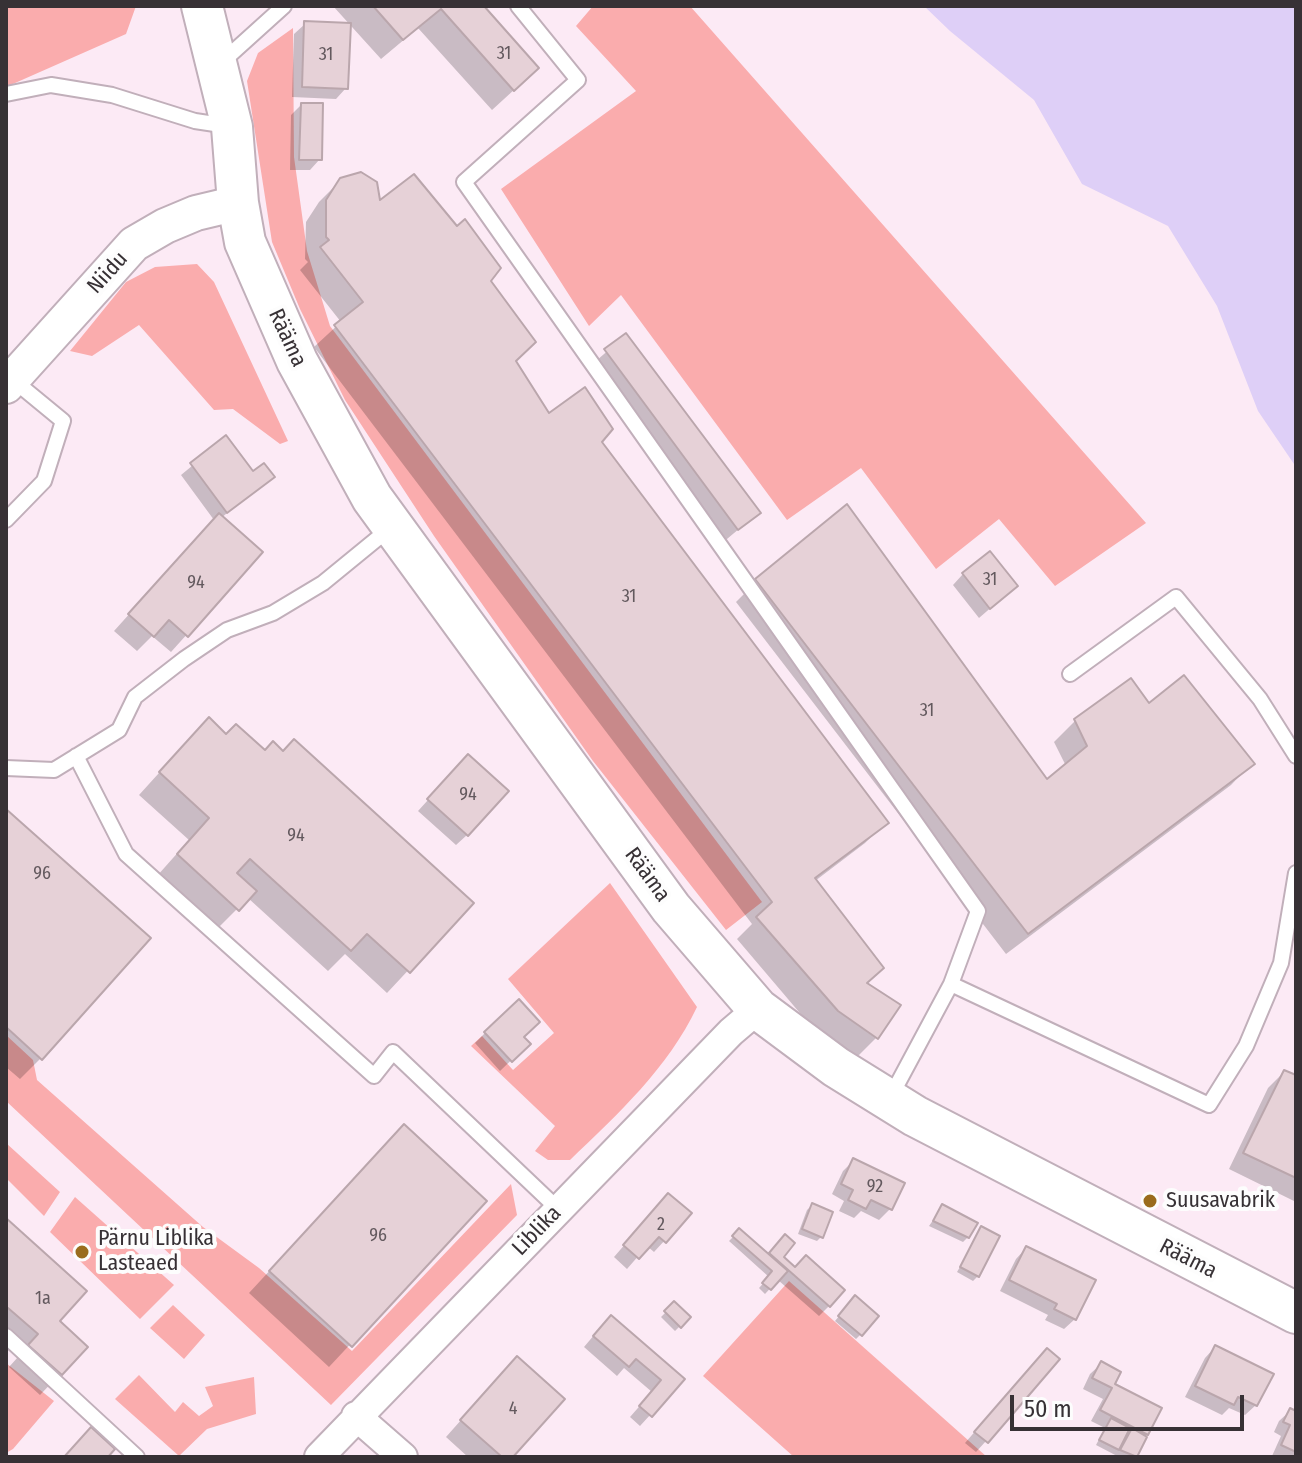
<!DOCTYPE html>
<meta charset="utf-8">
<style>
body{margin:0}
#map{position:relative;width:1302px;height:1463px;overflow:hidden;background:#fceaf5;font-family:"Fira Sans Condensed",sans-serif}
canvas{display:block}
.frame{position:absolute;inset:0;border:8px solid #373135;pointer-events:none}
.scale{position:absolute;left:1010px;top:1395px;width:234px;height:36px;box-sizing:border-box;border:4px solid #373135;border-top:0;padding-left:10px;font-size:24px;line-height:28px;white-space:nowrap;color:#373135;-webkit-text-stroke:6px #fdfdfd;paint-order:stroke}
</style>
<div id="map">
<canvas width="1302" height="1463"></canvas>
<div class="frame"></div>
<div class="scale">50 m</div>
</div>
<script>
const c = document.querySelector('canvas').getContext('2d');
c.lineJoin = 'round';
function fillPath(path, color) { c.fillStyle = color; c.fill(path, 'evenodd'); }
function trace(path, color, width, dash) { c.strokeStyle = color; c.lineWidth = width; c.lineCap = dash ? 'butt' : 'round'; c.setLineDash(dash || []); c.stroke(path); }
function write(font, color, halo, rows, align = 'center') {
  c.font = font + ' "Fira Sans Condensed",sans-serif'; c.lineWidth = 8; c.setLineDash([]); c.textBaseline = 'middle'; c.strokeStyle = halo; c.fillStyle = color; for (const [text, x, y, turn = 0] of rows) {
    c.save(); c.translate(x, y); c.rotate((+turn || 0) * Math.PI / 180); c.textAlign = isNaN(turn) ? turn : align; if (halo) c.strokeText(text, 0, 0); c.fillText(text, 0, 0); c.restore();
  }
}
fillPath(new Path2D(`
 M6,6h130l-10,28 -120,53z
 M593,6h97l456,517 -91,63 -56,-67 -63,50 -75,-101 -74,52 -166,-225 -32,31 -88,-137 135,-98 -60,-65z
 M293,28l1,129 13,94 23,75 432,576 -36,28 -133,-169 -159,-225 -89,-136 -45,-91 -28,-67 -25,-161 11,-28z
 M197,264l17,18 74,159 -8,3 -47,-35 -19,1 -75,-85 -47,31 -22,-5 56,-69 29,-15z
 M610,883l87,124c-29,61 -79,107 -127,153h-22l-13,-9 20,-25 -84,-80 11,-10 31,34 41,-37 -46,-54z
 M6,1035l27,25 4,20 166,147 56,41 93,83 159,-167 6,31 -186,190 -325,-304z
 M6,1143l54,49 -16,24 -38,-38z
 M75,1197l99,88 -34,34 -90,-87z
 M789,1281l198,176h-193l-91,-81z
 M173,1305l32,30 -21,24 -34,-31z
 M6,1363l48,38 -41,48 -7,4z
 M139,1375l36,37 8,-10 16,14 14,-10 -8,-19 49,-10 2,37 -49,15 -28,27 -64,-57z`), '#faacad');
fillPath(new Path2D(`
 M924,6h372v461l-38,-56 -41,-105 -49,-80 -86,-42 -48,-84 -84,-69z`), '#decff7');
fillPath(new Path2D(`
 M333,6h148l34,83 -23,21 -74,-82 -37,31z
 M305,24l41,64 -10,11 -44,-2 2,-63z
 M301,105l19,54 -10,11h-20l1,-55z
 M341,180l147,101 26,80 35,55 50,26 287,380 -21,21 -50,38 50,103 12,53 -21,21 -40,-26 -79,-93 15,-15 -438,-577 27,-25 -41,-52 8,-8 -3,-3 1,-37 13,-20z
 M626,335l132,178 -37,31 -132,-177z
 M226,438l27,36 19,3 -51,41 40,34 -90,100 -19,-16 -15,15 -23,-20 100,-111 -33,-45z
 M963,574l53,12 -37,32 -26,-33z
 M757,581l290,201 19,-16 -12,-24 21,-21 74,-15 103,57 -21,22 -225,169 -270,-352z
 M226,736l39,17 206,150 -84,90 -42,-39 -17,17 -80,-73 -32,32 -59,-54 32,-36 -50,-45 49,-54z
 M458,767l9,68 -11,10 -38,-34z
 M6,812l35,246 -21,21 -14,-12z
 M485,1033l37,4 6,7 -28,27 -25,-28z
 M1284,1072l12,6v124l-67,-33 39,-81z
 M383,1148l101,53 -155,166 -80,-74z
 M854,1160l48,24 -12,25 -11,11 -18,-9 -7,7 -15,-7 5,-10 -12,-7 11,-23z
 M812,1205l9,32 -4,4 -19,-7 9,-24z
 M658,1206l31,8 -35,38 -7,-6 -20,23 -13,-12z
 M943,1206l25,31 -5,5 -34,-16z
 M6,1221l55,152 -21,22 -31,-28 9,-10 -12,-11z
 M982,1229l-4,47 -5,5 -16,-9z
 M739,1231l28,25 8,-9 6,10 48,49 -10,10 -41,-36 -13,14 -6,-6 10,-11 -40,-36z
 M1026,1248l49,71 -11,10 -19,-9 3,-5 -48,-24 16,-32z
 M850,1303l11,31 -5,5 -21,-18z
 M674,1304l14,14 -13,13 -14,-14z
 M600,1328l83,51 -43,47 -10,-9 22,-25 -28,-24 -7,8 -33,-29z
 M1215,1347l41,58 -11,10 -16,-7 -7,7 -37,-18 20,-39z
 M1036,1361l-50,80 -10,11 -11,-9z
 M1101,1364l11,21 35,49 -12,23h-16l-23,-12 9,-17 -14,-7 12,-22 -20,-10 7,-15z
 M501,1375l10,82h-43l-22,-20z
 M1290,1411l6,2v44h-21l-3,-1 9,-20 -7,-4 5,-11z`), '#0003');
const building = new Path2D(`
 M373,6h111l55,62 -25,23 -73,-82 -38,31z
 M304,21l47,2 -3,66 -46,-2z
 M301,103h22l-1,57h-23z
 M361,172l16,10 3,18 34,-26 43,52 8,-7 36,49 -10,13 45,61 -20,19 33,52 36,-26 28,42 -11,13 287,381 -74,55 69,90 -17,15 34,22 -23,34 -40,-28 -82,-94 16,-15 -438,-577 29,-23 -43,-55 9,-7 -3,-3v-37l14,-22z
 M626,333l135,180 -23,17 -134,-181z
 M226,435l27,36 11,-8 11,14 -48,36 -37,-50z
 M847,504l200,275 40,-33 -13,-27 57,-41 18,25 35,-28 71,89 -227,170 -273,-355z
 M219,513l44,39 -75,85 -19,-17 -15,17 -26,-23z
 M990,551l28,35 -28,23 -28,-36z
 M209,717l17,17 10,-10 29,26 8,-9 10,10 11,-12 180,164 -64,70 -43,-39 -16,17 -101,-92 -13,14 20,18 -18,20 -62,-57 32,-36 -50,-46z
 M468,754l41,37 -41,45 -41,-37z
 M6,809l145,129 -109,122 -36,-33z
 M519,999l21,23 -16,15 7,7 -19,18 -28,-30z
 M1284,1070l12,5v103l-53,-25z
 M404,1124l83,77 -135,146 -83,-76z
 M853,1158l52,25 -13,27 -21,-10 -5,9 -18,-9 5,-10 -12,-6z
 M668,1193l24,20 -26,30 -7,-6 -20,22 -16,-14z
 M812,1203l21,9 -10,26 -21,-9z
 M942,1204l36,19 -9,15 -36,-17z
 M6,1218l81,73 -27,30 28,26 -26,28 -34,-30 10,-11 -30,-26 -2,1z
 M981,1226l19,10 -21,41 -19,-10z
 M739,1228l49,43 -17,19 -9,-7 10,-12 -40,-35z
 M785,1234l10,9 -11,14 11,10 11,-12 39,35 -15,17 -61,-54z
 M1026,1246l70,34 -20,40 -22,-11 3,-5 -48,-24z
 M855,1295l24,21 -17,20 -24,-20z
 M674,1301l17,16 -10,11 -17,-17z
 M611,1315l74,64 -33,38 -13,-11 22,-26 -25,-21 -7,8 -36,-31z
 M1215,1345l59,29 -17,32 -19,-9 -4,8 -39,-19z
 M1047,1348l13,11 -72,84 -14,-11z
 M517,1356l48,43 -52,58h-11l-42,-37z
 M1101,1361l20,11 -6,12 47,24 -14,27 -48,-25 12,-22 -20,-10z
 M1290,1408l6,3v41l-15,-7 9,-20 -7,-3z
 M1111,1418l19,10 -11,22 -20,-10z
 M91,1427l24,22 -7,8h-44z
 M1132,1428l15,9 -10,20 -17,-7z`);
fillPath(building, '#e6d1d7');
trace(building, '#baa6ac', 2);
const service = new Path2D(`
 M518,6l60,74 -114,102 514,729 -27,73
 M222,62l62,-56
 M6,94l45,-9 61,10 83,26 33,5
 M6,520l38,-39 19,-60 -51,-42
 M1070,674l106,-77 84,102 36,57
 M76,756l50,98 248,222 19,-24 165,157
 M6,768l48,2 65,-40 16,-33 49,-38 43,-29 46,-17 50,-30 66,-54
 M891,1096l60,-112 258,121 37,-59 35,-83 15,-90
 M6,1336l131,121`);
const minor = new Path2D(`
 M356,1416l47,41
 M319,1457l412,-425 27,-23`);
const tertiary = new Path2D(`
 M6,386l128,-142 31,-18 31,-13 42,-10`);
const secondary = new Path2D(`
 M202,6l30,121 6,76 7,39 52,119 75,137 299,410 87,101 78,58 79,49 381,197`);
trace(service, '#c1afba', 18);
trace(minor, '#c1afba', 32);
trace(tertiary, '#c1afba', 38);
trace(secondary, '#c1afba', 44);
trace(service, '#fff', 14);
trace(minor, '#fff', 28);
trace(tertiary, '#fff', 34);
trace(secondary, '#fff', 40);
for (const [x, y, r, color] of [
 [1150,1201,8,"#9a6c1d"],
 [82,1252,8,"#9a6c1d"]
]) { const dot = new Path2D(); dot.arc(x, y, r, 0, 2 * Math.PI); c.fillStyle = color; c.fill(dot); trace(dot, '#fdfdfd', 3); }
write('18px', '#63595e', null, [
 ["31",504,54],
 ["31",326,55],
 ["31",990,580],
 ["94",196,583],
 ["31",629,597],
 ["31",927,711],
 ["94",468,795],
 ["94",296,836],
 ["96",42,874],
 ["92",875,1187],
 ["2",661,1225],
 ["96",378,1236],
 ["1a",43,1299],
 ["4",513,1409]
]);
write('22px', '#373135', '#fdfdfd', [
 ["Niidu",108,273,-48],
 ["Rääma",287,338,65],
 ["Rääma",647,875,54],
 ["Liblika",537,1231,-46],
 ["Rääma",1188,1259,27]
]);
write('22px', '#373135', '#fdfdfd', [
 ["Suusavabrik",1166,1201],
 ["Pärnu Liblika",98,1239],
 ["Lasteaed",98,1264]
], 'left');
</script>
